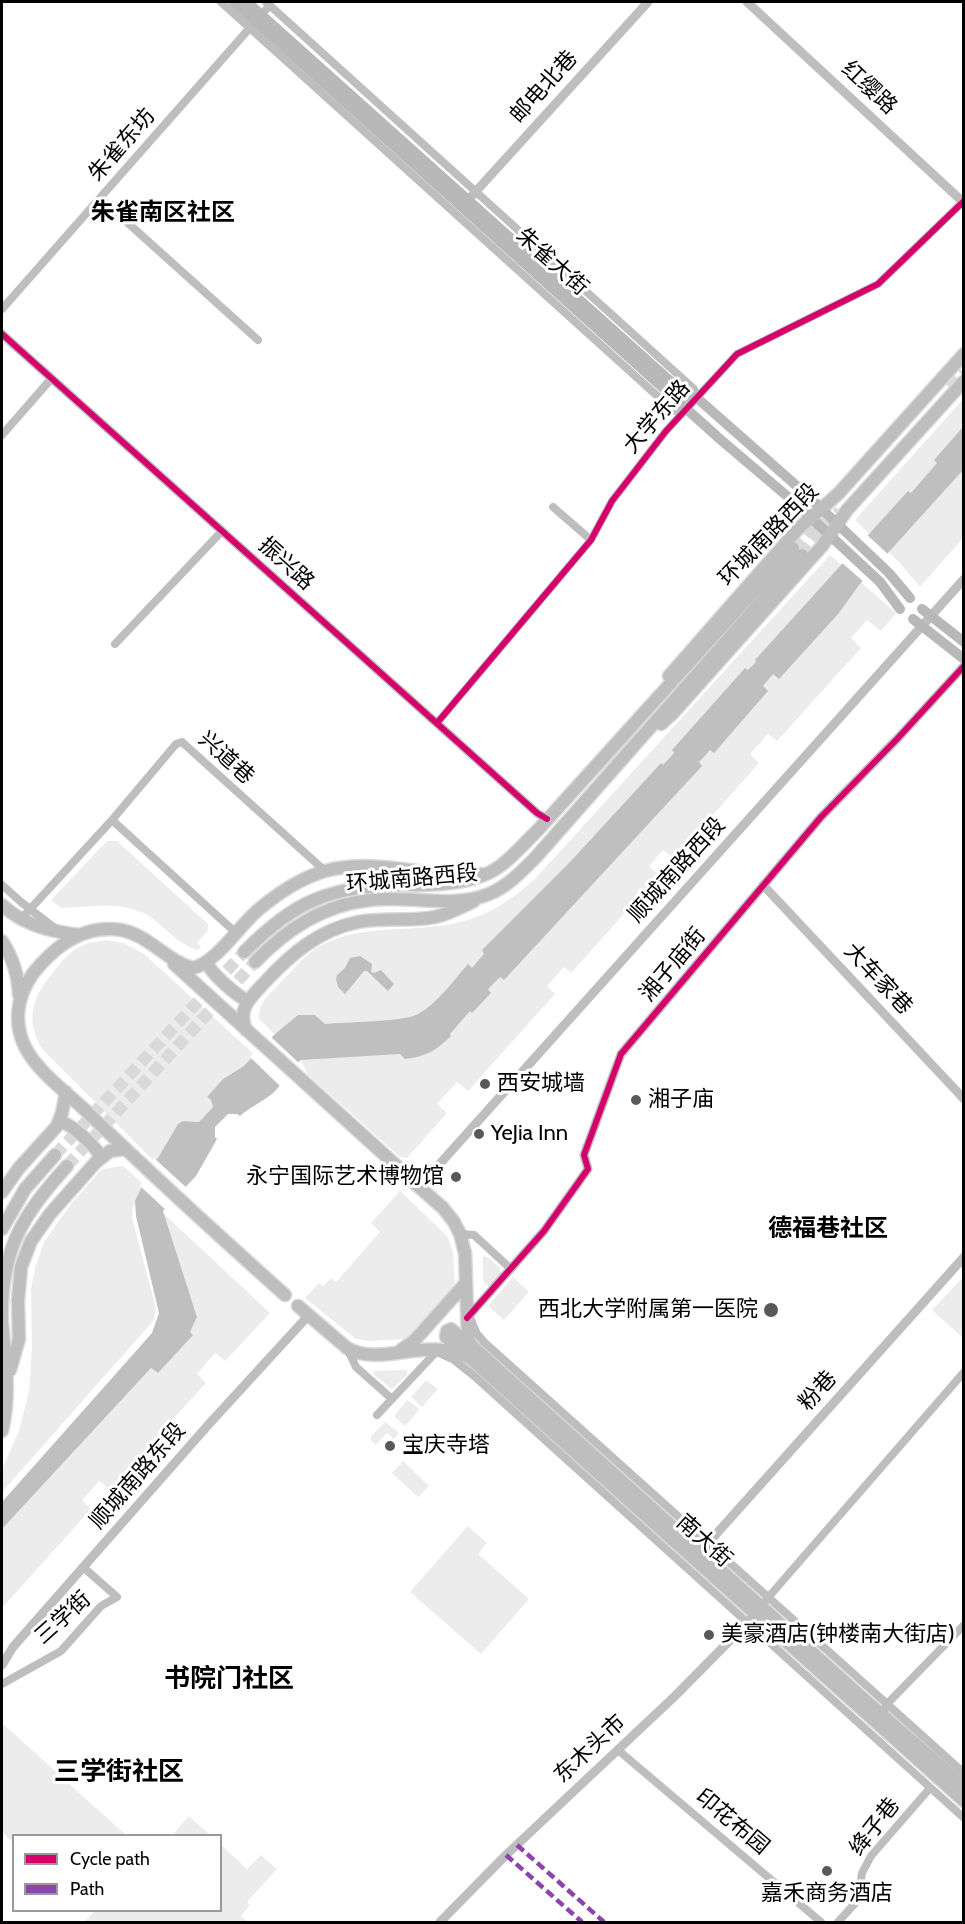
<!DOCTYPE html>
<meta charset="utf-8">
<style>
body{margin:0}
#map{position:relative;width:965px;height:1924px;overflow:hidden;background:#fff;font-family:Cabin,sans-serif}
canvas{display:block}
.frame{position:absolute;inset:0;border:3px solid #000;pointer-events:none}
.legend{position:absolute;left:12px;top:1834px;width:210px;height:78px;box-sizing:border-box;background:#fff;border:2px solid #999;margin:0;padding:8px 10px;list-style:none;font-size:18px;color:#000}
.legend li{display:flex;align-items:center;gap:12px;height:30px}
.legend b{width:30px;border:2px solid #999}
</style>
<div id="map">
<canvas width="965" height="1924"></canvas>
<div class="frame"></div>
<ul class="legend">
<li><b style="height:8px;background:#d6006c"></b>Cycle path</li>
<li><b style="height:8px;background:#8e44ad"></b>Path</li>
</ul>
</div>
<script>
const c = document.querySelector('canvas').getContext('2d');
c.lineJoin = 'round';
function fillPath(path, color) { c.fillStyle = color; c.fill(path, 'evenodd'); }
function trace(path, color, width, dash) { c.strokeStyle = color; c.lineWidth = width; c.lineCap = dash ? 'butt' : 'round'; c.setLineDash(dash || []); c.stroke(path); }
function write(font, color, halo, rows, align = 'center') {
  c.font = font + ' Cabin,"Noto Sans SC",sans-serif'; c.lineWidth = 6; c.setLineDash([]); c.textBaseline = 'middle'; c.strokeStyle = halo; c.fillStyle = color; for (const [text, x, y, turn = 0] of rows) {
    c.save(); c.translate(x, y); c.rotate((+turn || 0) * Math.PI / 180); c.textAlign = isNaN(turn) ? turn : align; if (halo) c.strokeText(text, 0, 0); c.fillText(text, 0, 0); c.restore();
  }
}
fillPath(new Path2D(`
 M963,399v139l-43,49 -21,-25 -44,-42z
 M830,555l66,58 -15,18 -14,-11 -16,18 10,10 -84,93 -9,-7 -18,20 9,9 -85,96 -11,-9 -14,16 10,9 -88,98 -7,-6 -17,19 8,8 -87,97 -11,-9 -20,22 10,9 -40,45 -7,-1 -92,-82 -7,-15 -42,-41c-1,-17 12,-26 23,-38 7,-7 14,-16 22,-23 45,-41 110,-21 163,-38 25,-7 48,-23 67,-40z
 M107,841h10l91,83v6l-11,13 4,4 -4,3c-18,-6 -30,-20 -45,-32 -25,-18 -62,-11 -91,-10l-10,-8z
 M106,940l18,3 20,11 112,102 -12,11 -21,12 -16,18 4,3 2,7 -14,15 -8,-1 -13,3 -20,35 -4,2 -111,-111c-20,-30 -9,-56 12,-80 7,-9 16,-20 28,-25 7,-3 15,-3 23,-5z
 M123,1166l19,17 1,5 -10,19 -1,11 24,90 -2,12 -152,172v-23l17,-38 10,-40 3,-43 -1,-59 4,-21 9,-26 27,-38 31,-35z
 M400,1191l47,45 6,16 2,36 -46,51 -40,2 -13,-2 -51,-41 14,-15 4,3 8,-8 5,4 44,-50 -9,-9z
 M164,1214l106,99 -45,48 -10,-8 -18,21 9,9 -97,106 -10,-8 -17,19 9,9 -89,99v-79l149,-161 6,4 32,-40 8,-15z
 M483,1256l6,2 11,10 1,5 -12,14 -6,-7z
 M513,1277l16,15 -25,28 -16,-14z
 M963,1277l1,58 -2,2 -30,-27z
 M407,1370v5l-15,14 -18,-14v-4z
 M426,1380l12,9 -16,18 -11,-10z
 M407,1400l13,9 -15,17 -11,-10z
 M385,1422l14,11 -5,6 -7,-6 -11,12 -5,-5v-4z
 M403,1461l26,25 -11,11 -26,-24z
 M468,1526l19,17 -9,11 51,45 -48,55 -71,-62z
 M2,1723l124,112 -112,1 -1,7 -11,-11z
 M189,1816l21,19h-38z
 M221,1845l26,24 14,-14 16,14 -30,33 3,3 -9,11 7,6h-164l11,-11 125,-1z`), '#ececec');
fillPath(new Path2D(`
 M963,427v43l-104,115 -20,28 -60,66 -6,-5 -10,12 5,5 -54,62 -4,-3 -11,12 3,4 -198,214 -4,-3 -12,12 3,4 -19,20 -2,-2 -20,23 1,2c-16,15 -23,20 -46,23l-5,-5 -99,6c-12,8 -17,24 -29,34 -10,8 -22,13 -32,22l-3,-2h-9l-13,13v10l2,2 -21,37 -33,35 34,106 -7,15 3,3 -35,38 -7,-5 -149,161v-27l150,-169 7,-20 -23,-97 -1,-15 19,-40 4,-3 20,-34 5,-3 16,1 14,-15 -2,-7 -4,-3 16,-18 21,-13 30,-31 24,-20h17l10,9c19,-2 79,-2 93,-10 20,-11 35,-33 50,-50l4,4 12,-14 -2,-4 89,-89 90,-98 2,2 11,-12 -2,-3 73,-82 3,2 8,-8 -1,-2 153,-169 3,2 26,-30 -3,-3z
 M360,956l12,8 -1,8 3,1 7,-3 13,14 -6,7 -21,-20h-3l-19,23 -7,-7 -2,-8 1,-4 8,-7 5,-10z`), '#bfbfbf');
fillPath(new Path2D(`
 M866,534l24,22 -25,27 -24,-21z
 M270,1036l30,28 -18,24 -32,-31z
 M154,1158l34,31 -21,22 -27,-25 9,-22z`), '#fff');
trace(new Path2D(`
 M950,388l14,-15
 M793,548l29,-33
 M802,555l38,-44
 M55,1155l189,-203
 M67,1166l188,-204`), '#d9d9d9', 12, [12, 6]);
const primary = new Path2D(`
 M669,676l129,-147 40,-35 126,-140
 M661,724l12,-11 149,-167 25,-36 117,-129
 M2,905c22,20 47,26 77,30
 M2,941c11,18 16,33 17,54
 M244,952c53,-53 85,-65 159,-67 28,0 55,0 81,-10 21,-8 37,-29 53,-44l256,-283
 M207,962c3,11 30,34 41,39
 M255,962c32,-33 68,-57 115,-62 38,-5 82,9 119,-6 18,-7 33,-23 47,-37l266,-302
 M174,964l225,204
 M246,1030c-9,-21 4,-32 18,-47 26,-28 54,-53 94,-61 25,-5 52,0 77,-5 14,-3 26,-10 39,-16
 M59,1121c13,3 36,25 42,36
 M410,1179l33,29 11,14 6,12 5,19 3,86 4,7 394,355 98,85
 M2,1192l17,-24 38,-42 5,-13 4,-21
 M2,1229l23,-40 30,-34
 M285,1295c-67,-60 -135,-122 -200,-185 -20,-19 -47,-38 -60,-63 -14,-29 -6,-60 16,-83 21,-23 48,-39 80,-34 28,5 45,31 72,38 24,-6 46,-42 65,-58 19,-16 43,-32 67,-39 40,-11 80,0 120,3 14,1 28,0 41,0
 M298,1306l49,42c35,20 78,-13 123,10l494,443
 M401,1350l13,-9 51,-57
 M465,1353l-19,-16 1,-6 4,-2c8,6 12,15 21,20
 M10,1370l9,-31 -1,-38 3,-34 10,-26 19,-27 46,-52 14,-11 16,-2
 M2,1431c9,-39 3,-70 0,-109 -2,-72 20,-106 65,-156`);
trace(primary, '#dbdbdb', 15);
trace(new Path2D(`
 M221,2l453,409 12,-2
 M266,2l428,387 3,9
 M100,198l158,142
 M2,309l268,-304
 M2,435l49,-56
 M553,507l38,33
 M115,644l107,-113
 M437,723l154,-183 21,-39 54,-70 71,-77 141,-70 86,-83
 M112,820l64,-76 6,-2 143,129
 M2,885l19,17 35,27
 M21,919l91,-99 123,112
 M460,1234l14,1 37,34
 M471,1320l6,14 7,8 480,431
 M347,1348l9,19 36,32 45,-48
 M439,1353l15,7 19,15 491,443
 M377,1415l15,-16
 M766,1600l198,-228
 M2,1684l59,-33 40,-45 16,-9 -34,-30
 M885,1709l2,-5 77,-79
 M618,1750l203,172
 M838,1922l20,-22 4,-27 9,-17 59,-68`), '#bebebe', 8);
trace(new Path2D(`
 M747,2l217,201
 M469,199l179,-197
 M2,334l535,479 10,6
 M763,885l201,214
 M419,1187l545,-608
 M467,1318l77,-87 44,-62 -4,-14 37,-101 200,-237 77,-79 66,-72
 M701,1551l263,-294
 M2,1665l11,-18 196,-223 99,-108
 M440,1922l66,-67 169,-159 80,-81`), '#bebebe', 9);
trace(new Path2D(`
 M234,2l487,438 73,62 86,80 20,27
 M247,2l441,395 9,1 110,97 82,78 21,25
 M922,609l42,33
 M913,619l51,40`), '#b8b8b8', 10);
trace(primary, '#bebebe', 12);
trace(new Path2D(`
 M517,1845l87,77
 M506,1855l76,67`), '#8e44ad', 4.5, [9, 4.5]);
trace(new Path2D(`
 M2,334l535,479 10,6
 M437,723l154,-183 21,-39 54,-70 71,-77 141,-70 86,-83
 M467,1318l77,-87 44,-62 -4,-14 37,-101 200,-237 77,-79 66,-72`), '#d6006c', 6);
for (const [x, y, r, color] of [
 [485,1084,6,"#595959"],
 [636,1100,6,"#595959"],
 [479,1134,6,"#595959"],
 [456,1177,6,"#595959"],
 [771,1310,8,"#595959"],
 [390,1446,6,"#595959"],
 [709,1635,6,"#595959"],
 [827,1871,6,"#595959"]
]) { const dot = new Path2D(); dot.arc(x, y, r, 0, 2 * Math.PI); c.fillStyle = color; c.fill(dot); trace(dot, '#fff', 2); }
write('22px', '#000', '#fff', [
 ["邮电北巷",544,87,-48],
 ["红缨路",869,88,43],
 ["朱雀东坊",122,145,-49],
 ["朱雀大街",552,262,42],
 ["大学东路",657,417,-49],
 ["环城南路西段",769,535,-46],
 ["振兴路",286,564,42],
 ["兴道巷",226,758,42],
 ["顺城南路西段",677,870,-48],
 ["环城南路西段",412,879,-5],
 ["湘子庙街",673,965,-50],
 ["大车家巷",878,979,47],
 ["粉巷",818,1391,-48],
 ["顺城南路东段",138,1476,-49],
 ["南大街",704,1541,42],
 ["三学街",63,1618,-42],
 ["东木头市",590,1749,-43],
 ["印花布园",732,1822,40],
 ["绛子巷",875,1827,-52]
]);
write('22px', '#000', '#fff', [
 ["西安城墙",497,1084],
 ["湘子庙",648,1100],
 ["YeJia Inn",491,1134],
 ["永宁国际艺术博物馆",444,1177,"right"],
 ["西北大学附属第一医院",758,1310,"right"],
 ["宝庆寺塔",402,1446],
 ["美豪酒店(钟楼南大街店)",721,1635],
 ["嘉禾商务酒店",827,1894,"center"]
], 'left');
write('bold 24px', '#000', '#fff', [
 ["朱雀南区社区",163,213],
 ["德福巷社区",828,1229]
]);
write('bold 26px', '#000', '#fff', [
 ["书院门社区",229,1679],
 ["三学街社区",119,1772]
]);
</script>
